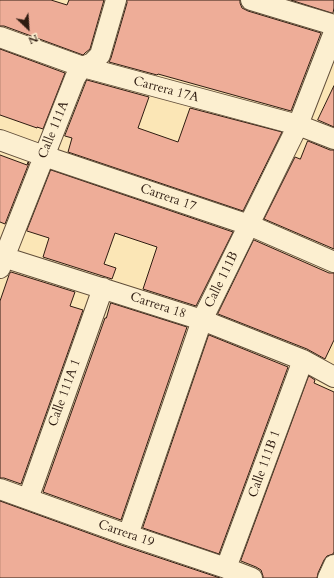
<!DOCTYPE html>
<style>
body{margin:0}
#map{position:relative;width:334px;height:578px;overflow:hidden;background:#fbe6b6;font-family:Cardo,serif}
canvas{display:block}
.north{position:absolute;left:8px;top:8px;width:40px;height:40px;-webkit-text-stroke:3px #fcefd0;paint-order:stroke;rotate:155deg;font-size:11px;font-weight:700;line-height:16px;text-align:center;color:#2e1c11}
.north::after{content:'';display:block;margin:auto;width:14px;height:18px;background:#2e1c11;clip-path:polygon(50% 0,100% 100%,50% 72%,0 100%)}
</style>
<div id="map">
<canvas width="334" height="578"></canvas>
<div class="north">N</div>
</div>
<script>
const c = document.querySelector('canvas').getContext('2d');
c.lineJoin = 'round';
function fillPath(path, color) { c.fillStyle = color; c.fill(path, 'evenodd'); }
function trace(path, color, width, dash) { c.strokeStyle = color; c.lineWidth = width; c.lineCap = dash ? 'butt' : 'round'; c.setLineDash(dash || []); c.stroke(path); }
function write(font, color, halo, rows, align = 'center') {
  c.font = font + ' Cardo,serif'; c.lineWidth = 3; c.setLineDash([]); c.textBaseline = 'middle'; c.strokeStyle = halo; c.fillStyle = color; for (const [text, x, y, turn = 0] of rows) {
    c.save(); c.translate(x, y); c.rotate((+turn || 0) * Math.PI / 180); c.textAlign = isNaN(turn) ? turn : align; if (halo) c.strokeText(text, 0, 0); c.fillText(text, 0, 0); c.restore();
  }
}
const building = new Path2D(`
 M0,0h51l16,5 2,-5h35l-14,49 -5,4 -2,2 -79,-29h-4z
 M127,0h113v3l2,5 6,3 73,22 -30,78 -133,-37 -1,1 -48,-13 2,-4 16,-55z
 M291,0h43v8l-1,5z
 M0,49l65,24 -22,56 -6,-2v1l-37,-13z
 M87,80l62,17 -11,31 40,14 12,-34 92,24 -39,79 -175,-59 4,-14 -7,-2z
 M334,86v41l-16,-7z
 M308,141l22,9h4v99l-70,-30 31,-62 5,2z
 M0,155l27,10 1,-3 1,1 -24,61 -5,-2z
 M51,170l182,62 -37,74 -53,-17 14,-42 -42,-14 -11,31 12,4 -4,11 -69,-22 6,-19 -22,-7z
 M254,240l75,33h5v67l-9,19 -18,-10 -89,-35z
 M11,272l64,20 -5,14 13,4 -62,174 -17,-6h-4v-177l9,-26z
 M111,303l76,24 -66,193 -78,-28 62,-174h1z
 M209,335l79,32 -69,187 -76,-26z
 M309,376l6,4 -1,3 20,9v160l-1,2 -6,2 -3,4 -6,13 -1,5h-54v-2l-2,-6 -5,-3 -15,-6z
 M0,501l124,45 96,32h-220z`);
fillPath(building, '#eead98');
trace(building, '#2e1c11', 1);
const minor = new Path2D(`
 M251,0l83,25
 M0,37l83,30 215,58 36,14
 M0,140l44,16 205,69 85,37
 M0,256l202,64 101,40 31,17
 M0,268l75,-190 3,-5 5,-6 9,-4 8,-8 16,-55
 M0,489l128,46 98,33 26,10
 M28,499l75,-211
 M128,535l74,-215 96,-195 36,-93
 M226,568l77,-208
 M328,578l6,-13`);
trace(minor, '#614e3a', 22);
trace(minor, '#fcefd0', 20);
write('13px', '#2e1c11', '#fcefd0', [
 ["Carrera 17A",166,90,15],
 ["Calle 111A",54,130,-68],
 ["Carrera 17",168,198,19],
 ["Calle 111B",222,280,-64],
 ["Carrera 18",158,306,18],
 ["Calle 111A 1",65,393,-70],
 ["Calle 111B 1",265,464,-70],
 ["Carrera 19",126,534,19]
]);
</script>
